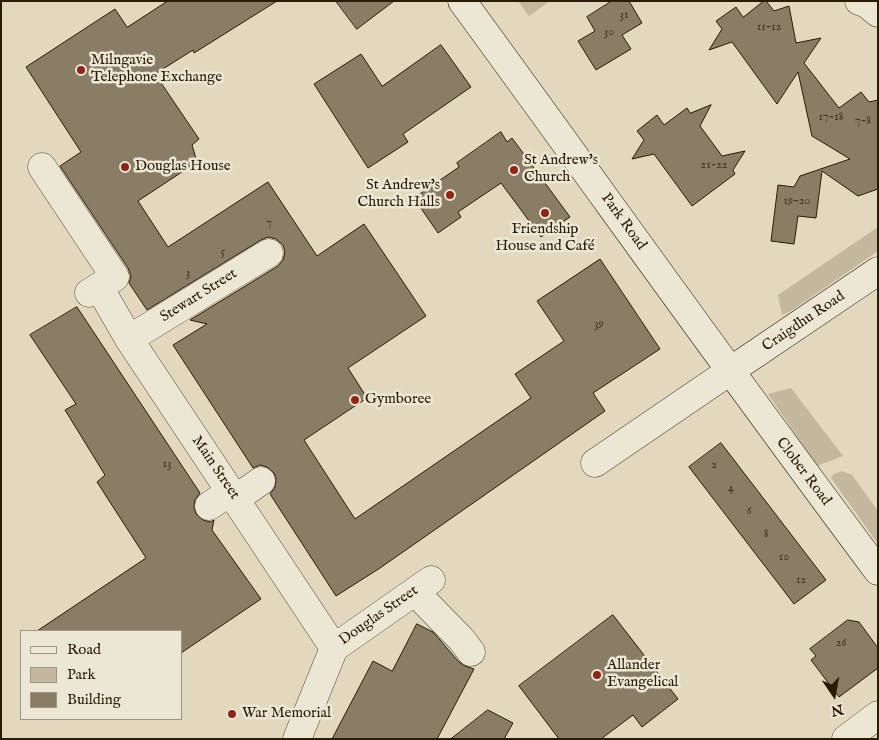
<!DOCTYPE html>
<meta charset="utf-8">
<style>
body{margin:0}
#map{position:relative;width:879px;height:740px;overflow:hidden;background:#e2d8bd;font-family:"IM FELL English",serif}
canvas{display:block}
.frame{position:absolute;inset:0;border:2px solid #2a1b06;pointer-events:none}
.legend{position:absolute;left:20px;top:630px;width:162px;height:90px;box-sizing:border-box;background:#ece6d4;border:1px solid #9e9582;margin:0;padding:6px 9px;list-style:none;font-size:15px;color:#2a1b06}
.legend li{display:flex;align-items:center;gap:10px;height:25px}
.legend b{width:25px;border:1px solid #9e9582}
.north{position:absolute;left:809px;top:670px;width:50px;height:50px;-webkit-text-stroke:4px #ece6d4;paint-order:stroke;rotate:168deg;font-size:14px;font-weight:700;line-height:20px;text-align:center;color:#2a1b06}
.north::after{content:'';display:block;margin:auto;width:18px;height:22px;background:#2a1b06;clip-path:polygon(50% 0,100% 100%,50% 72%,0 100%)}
</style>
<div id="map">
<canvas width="879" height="740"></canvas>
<div class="frame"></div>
<ul class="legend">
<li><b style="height:6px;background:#ece6d4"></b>Road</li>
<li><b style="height:14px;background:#c3b89e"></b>Park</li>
<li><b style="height:14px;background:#8a7d65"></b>Building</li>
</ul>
<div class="north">N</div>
</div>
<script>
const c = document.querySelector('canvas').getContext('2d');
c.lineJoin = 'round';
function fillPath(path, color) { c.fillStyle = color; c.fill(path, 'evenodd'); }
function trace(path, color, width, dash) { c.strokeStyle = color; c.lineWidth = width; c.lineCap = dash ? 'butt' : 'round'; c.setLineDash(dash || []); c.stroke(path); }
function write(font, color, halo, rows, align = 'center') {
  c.font = font + ' "IM FELL English",serif'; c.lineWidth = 5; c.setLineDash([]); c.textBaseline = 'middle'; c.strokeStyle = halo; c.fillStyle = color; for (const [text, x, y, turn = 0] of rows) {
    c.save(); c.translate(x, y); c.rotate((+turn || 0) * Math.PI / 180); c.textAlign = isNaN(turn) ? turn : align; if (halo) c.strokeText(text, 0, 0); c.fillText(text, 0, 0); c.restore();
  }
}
fillPath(new Path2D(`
 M518,1h32l-21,15z
 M878,227v24l-87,60 -9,4 -4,-20z
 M791,388l52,68 -26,10 -49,-72z
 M842,471l10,4 26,36v33l-47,-66 3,-4z`), '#c3b89e');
const building = new Path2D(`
 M168,1h109l-83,52 -1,-3 -38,24 44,65 -7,6 5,17 -59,39 30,46 100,-65 49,74 47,-32 62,92 -78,52 19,30 -63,42 51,79 176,-121 -16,-24 49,-33 -27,-40 63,-42 60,90 -67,44 12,18 -225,157 -44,28 -66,-102 5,-7 1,-8 -2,-6 -7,-6 -7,-2 -7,3 -80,-123 34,-21 -17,-4 88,-54 5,-6 2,-8 -2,-7 -7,-6 -8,-2 -7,3 -114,70 -18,-27 2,-7 -3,-8 -68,-102 21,-14 -55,-85 89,-58 12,18z
 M336,1h58l-37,28z
 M612,1h17l13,22 -20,12 9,14 -35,21 -18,-29 17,-10 -8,-14z
 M764,1h2l8,10 15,-5 7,37 25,-5 -17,25 35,45 22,-16 8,10 9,-2v89l-20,7 -36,-25 -6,47 -18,-2 -4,28 -23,-3 7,-56 16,2 6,-11 50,-17 -38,-23 -14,-64 -21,32 -45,-62 -23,8 13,-21 -6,-8 20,-14 7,10z
 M441,45l30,42 -68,47 5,8 -40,26 -54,-84 47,-30 21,32z
 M711,105l-11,21 22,30 23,-5 -12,19 2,4 -43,32 -38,-52 -22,5 12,-19 -7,-9 20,-16 7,10 23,-17 3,5z
 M501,132l6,10 5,-4 58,79 -29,20 -40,-54 -43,29 3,5 -23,16 -24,-35 45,-31 -2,-4z
 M77,307l123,186 -5,7 -1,7 2,7 7,6 7,2 4,-2 -2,10 49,69 -80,54v-22h-144l109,-73 -49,-76 8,-7 -40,-65 11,-6 -46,-69z
 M721,443l105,137 -32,24 -105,-137z
 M613,615l65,84 -36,28 -9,-12 -32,24h-42l-40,-53z
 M848,620l11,2 19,26v20l-39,29 -28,-37 5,-4 -6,-7z
 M417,624l16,8 26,30 6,4 9,3 -37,70h-105l41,-78 19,10z
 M488,710l25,13 -9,16h-53z`);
fillPath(building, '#8a7d65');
trace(building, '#2a1b06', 1);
const street = new Path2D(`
 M859,1l8,3 11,9
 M42,167l73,110 -26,16
 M99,287l30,52 205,309
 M129,339l140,-86
 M595,463l135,-92
 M235,499l26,-18
 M209,506l21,-14
 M415,592l46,47 10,13
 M297,739l37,-91 97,-68
 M846,739l32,-24`);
const secondary = new Path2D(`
 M462,1c139,190 275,382 416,570
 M730,371l148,-100`);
trace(street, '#584a34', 29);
trace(secondary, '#2a1b06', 29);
trace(street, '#ece6d4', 28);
trace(secondary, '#ece6d4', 28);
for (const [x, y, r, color] of [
 [81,70,5,"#8f2418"],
 [125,167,5,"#8f2418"],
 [514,170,5,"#8f2418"],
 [450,195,5,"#8f2418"],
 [545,213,5,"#8f2418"],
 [355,400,5,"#8f2418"],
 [597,675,5,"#8f2418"],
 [232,714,5,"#8f2418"]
]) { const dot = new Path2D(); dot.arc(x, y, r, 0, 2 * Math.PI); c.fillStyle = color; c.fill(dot); trace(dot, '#ece6d4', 2); }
write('12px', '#42341e', null, [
 ["31",624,16],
 ["11-12",769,28],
 ["30",609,33],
 ["17-18",831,118],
 ["7-8",863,122],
 ["21-22",714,166],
 ["19-20",797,202],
 ["7",269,224],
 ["5",223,253],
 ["3",188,274],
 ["39",599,325],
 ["13",167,465],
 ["2",714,466],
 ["4",731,489],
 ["6",749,512],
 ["8",766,535],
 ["10",784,558],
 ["12",801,581],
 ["26",841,644]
]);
write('15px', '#2a1b06', '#ece6d4', [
 ["Milngavie",91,61],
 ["Telephone Exchange",91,78],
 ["St Andrew's",524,161],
 ["Church",524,178],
 ["Douglas House",135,167],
 ["St Andrew's",440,186,"right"],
 ["Church Halls",440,203,"right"],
 ["Friendship",545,230,"center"],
 ["House and Café",545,247,"center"],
 ["Gymboree",365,400],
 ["Allander",607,666],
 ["Evangelical",607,683],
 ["War Memorial",242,714]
], 'left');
write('15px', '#2a1b06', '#ece6d4', [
 ["Park Road",623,222,54],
 ["Stewart Street",199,296,-32],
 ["Craigdhu Road",804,322,-34],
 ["Main Street",215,468,56],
 ["Clober Road",803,472,53],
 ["Douglas Street",379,616,-35]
]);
</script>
